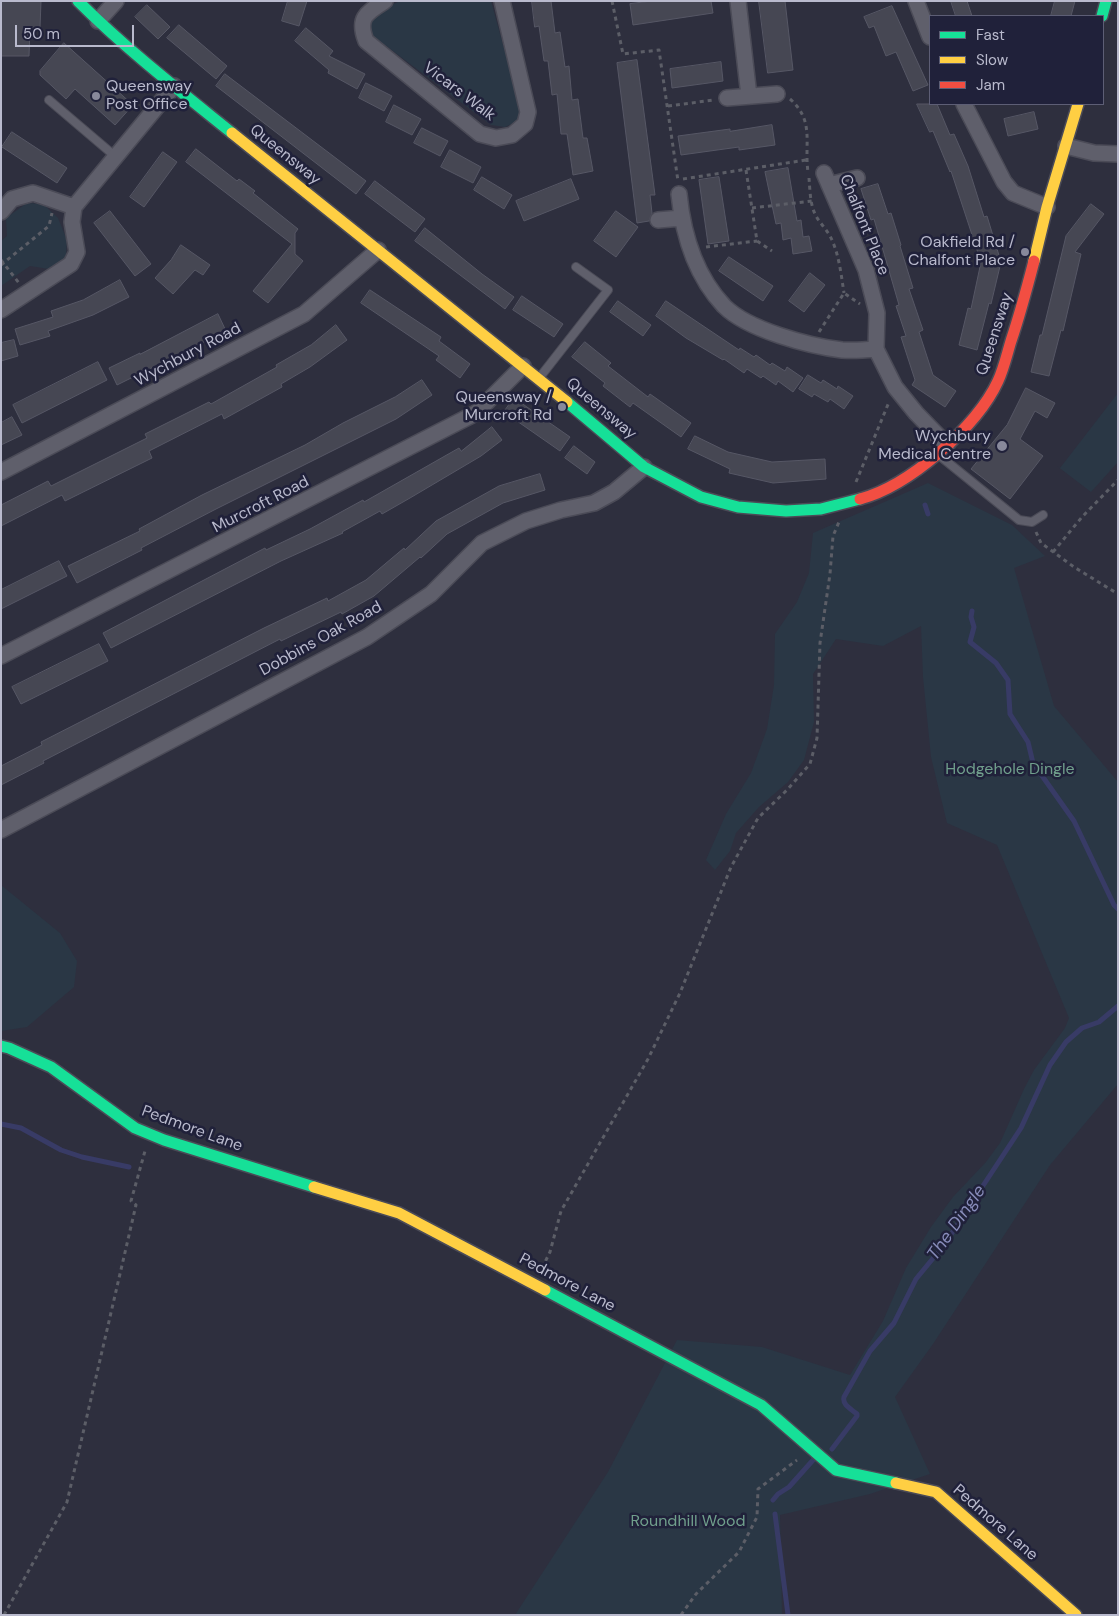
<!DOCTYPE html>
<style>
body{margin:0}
#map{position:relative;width:1119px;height:1616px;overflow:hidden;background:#2e2f3e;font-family:"DM Sans",sans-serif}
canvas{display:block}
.frame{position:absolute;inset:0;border:2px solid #b9bacd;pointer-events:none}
.legend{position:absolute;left:929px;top:15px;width:175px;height:90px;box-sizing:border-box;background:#20213a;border:1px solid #5d5e75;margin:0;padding:6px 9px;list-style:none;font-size:15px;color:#b9bacd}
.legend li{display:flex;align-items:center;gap:10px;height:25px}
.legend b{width:25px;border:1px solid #5d5e75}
.scale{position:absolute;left:15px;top:25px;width:119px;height:22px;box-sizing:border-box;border:2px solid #b9bacd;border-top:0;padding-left:6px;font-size:15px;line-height:18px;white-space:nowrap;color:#b9bacd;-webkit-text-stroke:4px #20213a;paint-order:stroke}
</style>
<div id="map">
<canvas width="1119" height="1616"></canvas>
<div class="frame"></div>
<ul class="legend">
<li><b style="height:6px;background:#16e098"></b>Fast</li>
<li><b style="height:6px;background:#ffcf43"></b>Slow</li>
<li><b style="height:6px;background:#f24e42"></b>Jam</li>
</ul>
<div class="scale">50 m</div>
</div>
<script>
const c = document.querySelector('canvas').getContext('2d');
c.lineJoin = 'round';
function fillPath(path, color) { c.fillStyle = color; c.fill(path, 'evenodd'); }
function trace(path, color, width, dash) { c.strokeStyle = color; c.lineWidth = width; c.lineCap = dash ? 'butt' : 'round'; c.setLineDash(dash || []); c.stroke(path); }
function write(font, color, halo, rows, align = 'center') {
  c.font = font + ' "DM Sans",sans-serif'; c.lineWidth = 5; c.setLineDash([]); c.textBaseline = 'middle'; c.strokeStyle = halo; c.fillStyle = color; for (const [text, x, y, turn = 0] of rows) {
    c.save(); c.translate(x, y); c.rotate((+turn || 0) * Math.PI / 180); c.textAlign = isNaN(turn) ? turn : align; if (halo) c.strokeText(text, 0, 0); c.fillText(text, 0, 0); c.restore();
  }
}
fillPath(new Path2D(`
 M400,1h91l30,109 -3,11 -13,6 -14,-2 -118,-89c-1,-3 -3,-8 -3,-11 -1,-13 20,-19 30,-24z
 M27,203l16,1 15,14 9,22 -1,15 -6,10 -11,4 -19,-3 -29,20v-45l6,-5 -1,-18z
 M1118,393v69l-27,30 -34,-26 3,2z
 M928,483l84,42 33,31 -31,12 40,138 64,76v302l-68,81 -117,179 -38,53 35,77 -60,20 -90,21 2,100h-267l93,-143 69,-132 85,7 88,28 33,-54 23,-53 25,-41 22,-30 33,-35 14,-19 24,-54 10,-19 31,-42 4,-10 -72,-173 -50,-22 -16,-66 -8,-80 -2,-51 -38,20 -47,-7 -23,35 1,48 -10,38 -16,22 -29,25 -23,26 -6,18 -15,19 -9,-10 20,-46 25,-41 16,-44 7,-44 1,-51 22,-32 12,-29 4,-40z
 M1,885l59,48 17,28 -3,26 -47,40 -26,4z`), '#2a3745');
trace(new Path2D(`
 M925,505l3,9
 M972,611l-1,6 3,10 -4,15 26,21 12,17 2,34 18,28 5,21 41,58 40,84 4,4
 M1,1124l20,4 40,22 21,7 47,10
 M832,1449l25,-33v-2c-6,-5 -15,-9 -13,-17l26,-46 24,-28 22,-44 28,-34 77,-117 29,-63 16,-23 16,-14 17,-6 19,-16
 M773,1500l5,-6 11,-7 25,-28
 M775,1514l13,101`), '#383b66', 5);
const building = new Path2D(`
 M1,1h40l-1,27h-10l-1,28h-28z
 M288,1h19l-8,25 -17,-5z
 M532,1h19l4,32 5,-1 5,35 4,-1 3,34 6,-1 5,39h4l6,33 -20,4 -6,-41h-6l-4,-40 -5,1 -4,-34h-4l-5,-35 -4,1z
 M652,1h59l2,12 -80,12 -3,-21z
 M759,1h26l8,69 -25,3z
 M951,1h16l5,15h-16z
 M1055,1h20l-4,15h-20z
 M147,5l23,22 -12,12 -23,-22z
 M892,6l36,79 -15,6 -17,-39 -10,4 -12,-30 -5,2 -5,-11z
 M179,25l48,41 -11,13 -49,-41z
 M306,28l27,23 -4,5 36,18 -8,15 -29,-16 1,-3 -34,-29z
 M64,43l69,62 -18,20 -40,-36 -9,10 -26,-24v-4z
 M637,60l18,135h-5l2,18 -3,8 -12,2 -20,-160z
 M721,62l2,19 -51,7 -2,-19z
 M225,74l141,107 -10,13 -140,-108z
 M366,83l26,13 -8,15 -25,-13z
 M917,104h20l13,31 4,-1 14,32 16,51 3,-1 14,46 -10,42 -2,-1 -12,47 -18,-5 9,-37 3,1 10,-47 -30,-91 -1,1 -17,-41 -3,1z
 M394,105l27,14 -9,16 -26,-13z
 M1034,112l4,17 -30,7 -4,-17z
 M772,125l3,20 -36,5v-3l-58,8 -3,-19 52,-7v2z
 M422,128l26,13 -8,15 -26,-13z
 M12,132l55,36 -10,15 -55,-36z
 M196,149l41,32 2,-2 16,12 -2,2 45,36 -3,4v21l8,7 -35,42 -15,-12 39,-47 -106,-82z
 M450,150l31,17 -8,16 -32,-16z
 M163,152l14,10 -33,45 -14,-10z
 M788,168l9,53 4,-1 2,17 6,-1 3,15 -19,3 -2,-16 -8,2 -2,-17 -5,1 -11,-52z
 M482,177l30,18 -8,14 -30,-19z
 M719,177l10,64 -21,3 -9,-64z
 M571,179l8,20 -55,22 -8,-20z
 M375,181l50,38 -10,13 -50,-38z
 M878,184l10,30 3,-1 10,32 -1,1 13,42 -4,1 14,41 -4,2 14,43 23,16 -11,16 -33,-22 3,-5 -14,-43 5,-1 -10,-30 3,-1 -25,-86 -3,1 -10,-31z
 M1091,204l13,10 -29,38 6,2 -18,77 -2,-1 -12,46 -18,-4 9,-37h2l24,-99z
 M110,211l41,53 -16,12 -41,-53z
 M616,211l22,16 -22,30 -22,-16z
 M425,228l57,46 32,23 -9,12 -90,-68z
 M181,245l29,20 -7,10 -8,-5 -22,24 -18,-16 16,-18z
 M729,257l44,29 -10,15 -44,-30z
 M810,273l15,12 -21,27 -15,-11z
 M120,280l9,17 -36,18 -45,16 2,5 -30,9 -5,-16 38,-12 -2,-6 32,-11z
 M370,290l71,47 -2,4 31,23 -10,14 -24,-18 3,-4 -78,-53z
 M522,296l41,28 -9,13 -41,-27z
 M618,301l33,24 -8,11 -33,-24z
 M666,301l73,49 1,-2 14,9 2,-2 14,10 2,-2 13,8 2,-4 16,11 -10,14 -15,-11 -2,4 -13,-9 -2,2 -14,-9 -3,4 -20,-14 -1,1 -37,-22 -30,-22z
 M218,314l8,17 -109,54 -8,-17 31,-15v1z
 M336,325l11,15 -37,27 -29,17 1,3 -58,32 -2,-5 -73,37 3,7 -87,43 -3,-6 -61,31v-21l47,-24 3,5 96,-48 -2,-4 64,-32 2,2 66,-37 -1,-2 35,-20z
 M14,340l4,16 -17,5v-18z
 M585,342l26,21 -3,3 40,31 2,-3 41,29 -10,14 -48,-34 -3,4 -27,-21 2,-3 -33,-26z
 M98,362l9,18 -85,43 -9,-18z
 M808,375l13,8 2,-3 14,9 1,-3 15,10 -9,13 -14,-10 -2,3 -14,-8 -2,3 -13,-8z
 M422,380l10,15 -36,24 -180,90 -75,39 1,2 -65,33 -9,-17 72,-35 -1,-2 63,-34 103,-50 38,-22 52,-26z
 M1026,388l29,15 -8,15 -12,-7 -15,28 23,17 -33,43 -39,-30 36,-44z
 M514,398l56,39 -10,14 -56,-39z
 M12,417l10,18 -21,10v-22z
 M492,427l10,13 -21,16 -71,42 -28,16 -2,-3 -38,21 1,1 -62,28 -170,87 -8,-15 162,-85 1,2 44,-21 53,-29 1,2 95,-54 2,3z
 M695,436l33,16 44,10 53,-3 1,20 -53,4 -44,-10 1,-4 -42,-20z
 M574,446l21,16 -8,12 -22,-16z
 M540,474l5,16 -42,13 -56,31 -26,24 -1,-1 -46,39 -32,18 -1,-2 -60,29 -1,-2 -237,122 1,2 -43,22v-19l41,-21 -1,-3 223,-114 63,-30 1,3 38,-21 38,-32 1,2 31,-29 63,-35z
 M59,561l8,15 -66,33v-19z
 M99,644l9,17 -87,43 -9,-17z`);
fillPath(building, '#464753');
trace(building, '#565765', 1);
const lane = new Path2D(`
 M49,100l67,57
 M540,377l68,-87 -32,-23
 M940,456l79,64 13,2 11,-7`);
const street = new Path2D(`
 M385,1c-19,12 -28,17 -19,40l114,93 16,4 16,-3 13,-11 3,-12 -26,-111
 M738,1l11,95
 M916,1l14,36
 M98,21l18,-20
 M727,98l50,-4
 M964,104l40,78 9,11 34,14
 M1066,146l28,7 24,1
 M824,173l42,97 11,43 -1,36
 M829,185l28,-7
 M679,194c4,41 16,81 45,112 24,24 85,40 118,44 11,1 23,0 34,-1l19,38 21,26 31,32
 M1,212l11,-13 21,-6 41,14
 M658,220l24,-2
 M1,310l70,-46 6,-12 -5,-30 2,-15 100,-121
 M1,472l303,-158 74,-64
 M1,656l475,-243 47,-47
 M1,830l366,-193 64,-43 51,-51 44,-22 35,-11 33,-7 20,-11 30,-25`);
const fast = new Path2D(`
 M78,1c48,48 102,90 154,132
 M1102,16l4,-15
 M567,402l77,65 57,30 37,10 48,4 35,-2 39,-10
 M1,1046l8,2 42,19 84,61 29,12 150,47
 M545,1290l216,115 75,65 60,13`);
const slow = new Path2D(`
 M232,133l335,269
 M1034,261l13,-54 31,-103
 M314,1187l85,26 146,77
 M896,1483l40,9 140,123`);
const jam = new Path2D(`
 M860,499c49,-13 117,-72 138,-118 6,-13 9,-27 13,-40 9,-27 16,-53 23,-80`);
trace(lane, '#4b4b57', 10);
trace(street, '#4b4b57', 18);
trace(fast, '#4b4b57', 14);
trace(slow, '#4b4b57', 14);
trace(jam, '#4b4b57', 14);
trace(new Path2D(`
 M612,1l11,53 36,-4 19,131
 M790,99c25,22 14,44 18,73
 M668,106l46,-6
 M746,170l11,71 15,10
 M809,178c1,12 1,27 7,38 4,7 10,13 14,20 9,17 11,38 14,57
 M683,179l123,-19
 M752,208l60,-7
 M706,247l51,-6
 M1,260l18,23
 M1,265l48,-39 3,-13
 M819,332l25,-39 16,11
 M856,482l33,-80
 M1036,532l5,11 33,24 44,27
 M1053,552l29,-35 36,-37
 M542,1268l8,-16 11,-41 87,-152 32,-66 51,-126 27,-49 29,-28 23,-26 7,-26 3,-95 10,-69 3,-38 6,-14
 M4,1615l63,-113 69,-297 -5,-4 14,-50
 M681,1615l15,-21 43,-42 18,-35 1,-28 39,-29`), '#5c5e67', 3, [4, 4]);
trace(lane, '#5f5f6b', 8);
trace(street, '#5f5f6b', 15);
trace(fast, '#16e098', 11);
trace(slow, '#ffcf43', 11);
trace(jam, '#f24e42', 11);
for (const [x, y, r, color] of [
 [96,96,5,"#88899b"],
 [1025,252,5,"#88899b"],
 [562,407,5,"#88899b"],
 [1002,446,6,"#88899b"]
]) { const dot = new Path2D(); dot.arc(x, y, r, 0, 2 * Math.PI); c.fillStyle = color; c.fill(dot); trace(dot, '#20213a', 2); }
write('16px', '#b9bacd', '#20213a', [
 ["Queensway",106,87,"left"],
 ["Post Office",106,105,"left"],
 ["Oakfield Rd /",1015,243],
 ["Chalfont Place",1015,261],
 ["Queensway /",552,398],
 ["Murcroft Rd",552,416],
 ["Wychbury",991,437],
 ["Medical Centre",991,455]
], 'right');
write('16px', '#b9bacd', '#20213a', [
 ["Vicars Walk",459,92,37],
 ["Queensway",285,155,39],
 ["Chalfont Place",864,225,68],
 ["Queensway",995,334,-72],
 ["Wychbury Road",188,355,-28],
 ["Queensway",601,409,40],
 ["Murcroft Road",261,505,-27],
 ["Dobbins Oak Road",321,639,-29],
 ["Pedmore Lane",192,1129,20],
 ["Pedmore Lane",567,1283,28],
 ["Pedmore Lane",995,1523,41]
]);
write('16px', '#709f8c', '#20213a', [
 ["Hodgehole Dingle",1010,770],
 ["Roundhill Wood",688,1522]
]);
write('italic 18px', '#878bb9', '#20213a', [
 ["The Dingle",957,1223,-55]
]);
</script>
